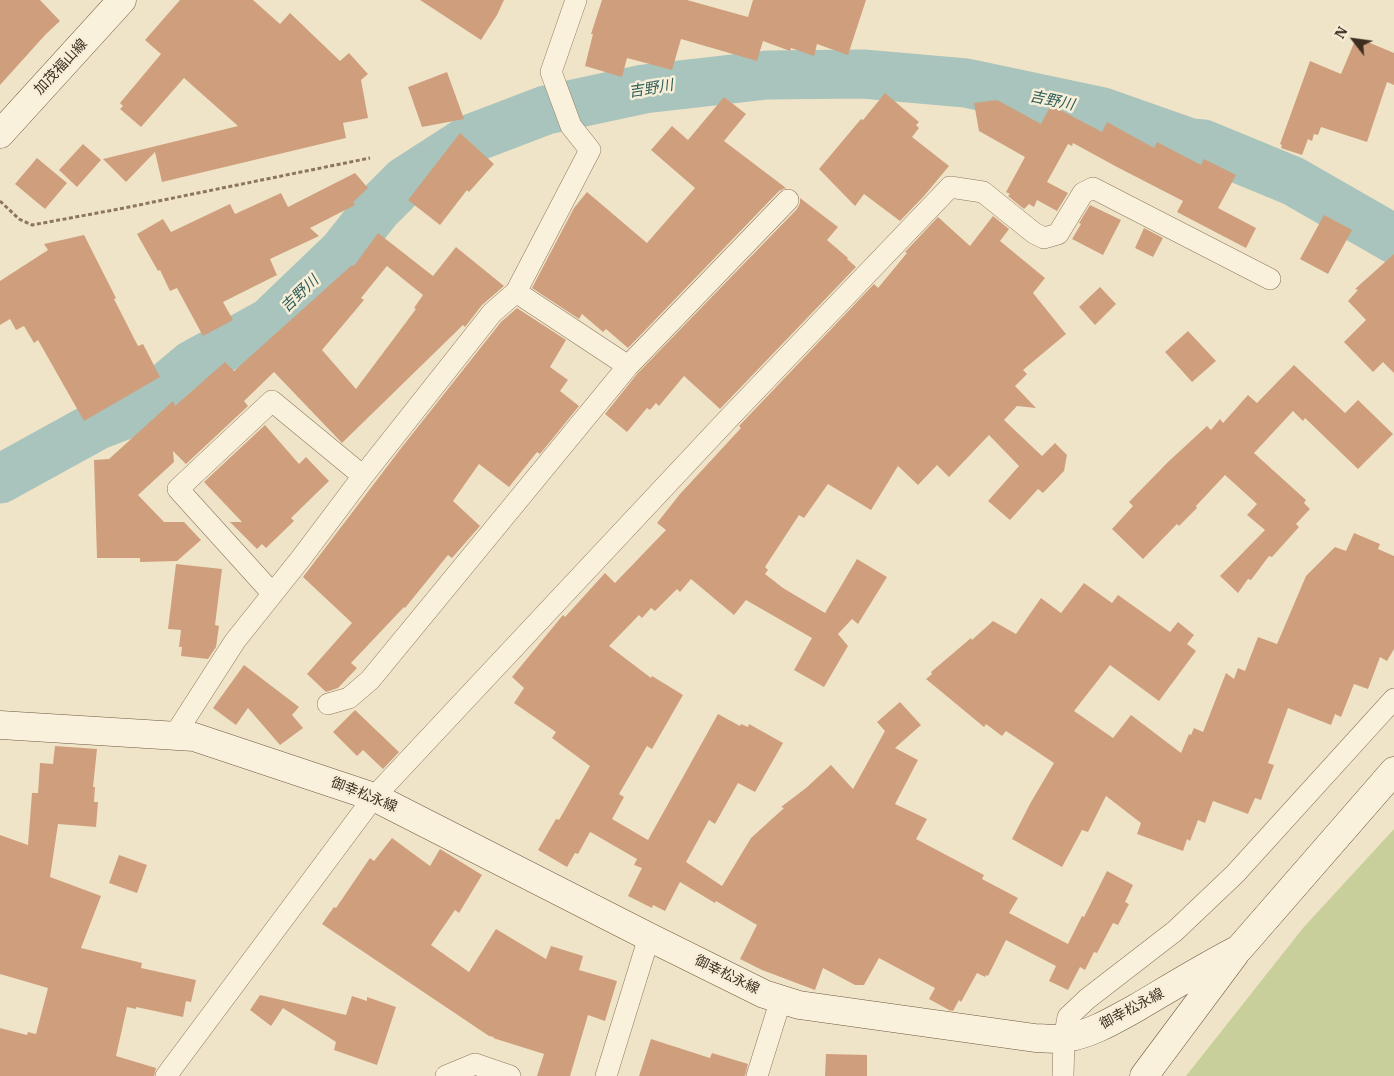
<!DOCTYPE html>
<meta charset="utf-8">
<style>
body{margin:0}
#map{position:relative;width:1394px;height:1076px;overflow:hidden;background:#f0e4c8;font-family:"IBM Plex Serif",serif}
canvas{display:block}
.north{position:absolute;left:1329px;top:15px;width:50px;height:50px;-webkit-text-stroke:4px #f7eed8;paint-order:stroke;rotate:300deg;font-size:14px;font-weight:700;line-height:20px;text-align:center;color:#3d2e20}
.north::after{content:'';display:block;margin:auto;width:18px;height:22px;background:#3d2e20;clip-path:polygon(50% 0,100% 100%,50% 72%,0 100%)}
</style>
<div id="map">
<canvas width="1394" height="1076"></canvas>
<div class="north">N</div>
</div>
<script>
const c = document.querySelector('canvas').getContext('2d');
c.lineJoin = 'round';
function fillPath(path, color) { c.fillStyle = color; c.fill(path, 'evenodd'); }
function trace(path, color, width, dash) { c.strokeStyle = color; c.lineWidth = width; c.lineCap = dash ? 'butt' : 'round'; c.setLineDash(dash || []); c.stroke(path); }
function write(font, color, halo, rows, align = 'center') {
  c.font = font + ' "IBM Plex Serif","Noto Sans JP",serif'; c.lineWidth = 5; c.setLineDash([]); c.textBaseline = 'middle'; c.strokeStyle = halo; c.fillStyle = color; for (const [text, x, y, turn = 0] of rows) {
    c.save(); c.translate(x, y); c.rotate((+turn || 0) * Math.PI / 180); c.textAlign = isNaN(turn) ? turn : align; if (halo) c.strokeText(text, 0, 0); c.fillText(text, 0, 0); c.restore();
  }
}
fillPath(new Path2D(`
 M1394,829v247h-208l117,-148z`), '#c9cf9b');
trace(new Path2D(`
 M0,479l98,-54 42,-16 52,-44 78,-43 73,-70 34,-43 28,-28 65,-42 76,-29 98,-21 123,-14 96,-1 103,9 137,29 88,31 12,1 90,37 101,58`), '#a9c4bc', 49);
fillPath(new Path2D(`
 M0,0h40l20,21 -14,13 -46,51z
 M180,0h73l27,24 10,-11 50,48 9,-8 19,21 -7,6 7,38 -25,5 3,15 -184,44 -7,-30 -29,30 -23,-23 135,-33 -54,-48 -43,49 -21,-18 3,-3 -3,-3 41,-49 -16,-14z
 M420,0h84l-7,15 -16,25z
 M602,0h85l61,17 5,-17h113l-18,55 -31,-11 -3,12 -23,-8 -1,3 -27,-10 -6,20 -76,-22 -9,31 -45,-12 -5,19 -37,-11 8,-32h-2z
 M1363,40l31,13v32l-7,-3 -20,60 -46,-15 -3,8 -4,-1 -2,7 -4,-2 -6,16 -21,-7 1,-3 -2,-1 30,-83 31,13 13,-31 6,3z
 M447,72l17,47 -42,8 -14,-40z
 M885,93l34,29 -3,3 3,3 -7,9 37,29 -25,30 -24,25 -36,-27 -9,12 -36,-37 42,-50 2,1z
 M724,97l22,17 -22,27 62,47 -7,3 -151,157 -22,-19 -3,3 -21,-18 -3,5 -47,-31 42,-80 13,-16 60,51 48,-55 -44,-38 21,-24 16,14z
 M997,100l44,24 10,-19 51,27 5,-10 47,26 3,-6 44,23 3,-6 32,16 -18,33 38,20 -10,20 -69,-36 6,-11 -66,-34 -44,-24 -1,3 -4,-2 -21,38 21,11 -11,18 -20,-11 -3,7 -5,-3 -5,5 -16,-13 2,-2 -4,-2 19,-35 -46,-26 -5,-28z
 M460,133l34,31 -25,28 -2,-2 -27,35 -32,-25z
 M83,144l18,16 -24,27 -18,-17z
 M37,158l30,25 -22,26 -30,-25z
 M355,173l13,15 -15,14 2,3 -45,23 9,8 -49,23 7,16 -54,27 10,18 -30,16 -26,-48 -7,3 -10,-21 -2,1 -21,-37 26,-15 8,13 59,-28 5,10 46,-21 7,14z
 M800,198l38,29 -11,13 21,18 -1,1 9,8 -136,142 -36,-33 -25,30 -3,-3 -6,7 -3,-2 -20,24 -22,-18 32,-40 160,-165 3,-6z
 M1090,205l31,15 -18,35 -31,-16 9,-15 -2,-1z
 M1324,215l28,15 -24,44 -28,-15z
 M993,216l16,13 -9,12 45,37 -12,15 33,41 -43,36 4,4 -12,12 21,22 -19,-2 -13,14 38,36 13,-13 12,12 -3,16 -21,22 -5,-4 -28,31 -22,-19 31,-35 -30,-31 -40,42 -12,-12 -19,20 -20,-19 -27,44 -43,-26 -24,34 -5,-3 -34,52 3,3 -3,4 18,14 42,25 32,-54 30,18 -29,47 -6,-5 -14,15 10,12 -24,41 -30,-17 18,-32 -66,-38 -12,15 -43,-36 -11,13 -3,-3 -22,22 -4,-3 -9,10 -3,-3 -30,31 42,32 1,-2 31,19 -31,54 -5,-3 -28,48 5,3 -12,22 36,21 70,-126 22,12 1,-2 7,3 1,-3 34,19 -28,49 -17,-9 -23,41 -6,-4 -23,42 36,24 29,-48 33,-30 -3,-1 25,-19 25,-23 22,24 32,-58 -8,-9 23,-20 21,23 -26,23 23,12 -23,44 32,15 -11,20 68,36 -2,4 36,19 -9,15 59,31 14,-28 2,1 23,-46 26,14 -8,17 4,2 -11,21 -5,-2 -16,30 -3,-1 -9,18 -5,-3 -12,23 -19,-9 7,-15 -50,-26 -18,36 -2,-1 -1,2 -8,-4 -16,29 -2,-2 -6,11 -4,-1 -20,-11 6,-11 -56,-30 -15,27h-9l-32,-17 -8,22 -53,-20 -22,-11 17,-34 -41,-24 -1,2 -35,-21 -15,29 -12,-6 -1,3 -24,-12 14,-28 -8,-3 3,-6 -45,-26 -2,-1 -12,22 -3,-1 -8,14 -29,-17 18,-31 3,1 31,-54 -38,-28 4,-6 -42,-29 10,-15 -12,-11 51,-62 2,2 40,-44 10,10 51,-53 -9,-7 23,-29 61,-66 -2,-2 135,-142 4,4 29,-35 -2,-1 33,-35 32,29z
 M1144,228l19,10 -10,19 -18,-9z
 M378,233l55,43 23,-29 48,39 -22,19 -17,22 -2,-2 -121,118 -68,-71 -30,29 4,5 -62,58 -13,-13 1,11 -36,33 26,27h20l17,18 -24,21 -37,1v-4h-43l-3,-98 15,-1 64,-58 2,5 50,-44 9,9 118,-106 2,1zM387,266l36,29 -9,13 2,1 -60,80 -34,-39 42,-50 -3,-2z
 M84,235l32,63 -2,1 24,47 5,-2 17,33 -76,44 -46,-81 -4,3 -10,-17 -8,4 -6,-11 -10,6v-44l48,-31 -4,-6z
 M1394,254v119l-11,-11 -10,10 -29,-30 22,-22 -18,-19 10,-11 -3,-1z
 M1100,287l16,17 -21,21 -16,-18z
 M517,308l49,32 -16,27 18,13 -8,11 19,15 -39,48 -3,-2 -28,35 -30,-23 -26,37 27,25 -28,32 -4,-3 -43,53 -1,-1 -53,56 6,5 -19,20 -12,4 -19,-18 45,-51 -49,-46 99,-130 99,-125z
 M1188,331l28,30 -24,21 -27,-30z
 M1294,365l51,48 13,-13 35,34 -35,35 -53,-51 -2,3 -10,-10 -39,42 52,47 -2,3 6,6 -14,15 3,3 -27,30 -3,-1 -18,24 -3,-1 -10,14 -18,-17 45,-46 -18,-15 10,-11 -32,-29 -29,31 1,2 -18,18 -2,-2 -34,35 -31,-30 21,-23 -4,-4 39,-40 39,-36 4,4 9,-11 3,4 25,-28 9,8z
 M265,425l34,39 7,-7 23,24 -38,37 3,3 -28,27 -4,-4 -5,5 -27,-27h12l-38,-40z
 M1354,533l26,11 -2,5 16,7v93l-7,12 -7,-4 -12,32 -14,-5 -13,33 -6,-3 -4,11 -43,-17 -20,55 6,2 -13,35 -6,-2 -7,16 -35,-13 -8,22 -7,-3 -8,21 -3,-2 -4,12 -46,-17 4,-11 -35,-27 -18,36 -6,-2 -20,37 -50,-28 19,-37 23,-39 -48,-32 -4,5 -16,-12 -2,3 -58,-48 6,-5 -1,-2 40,-34 1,2 21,-19 23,13 25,-36 20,15 23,-30 28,20 6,-8 52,37 8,-10 16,13 -7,9 9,7 -37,50 -49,-36 -36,46 39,27 18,-23 50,38 8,-19 2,1 3,-7 9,4 23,-59 8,6 4,-11 7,3 13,-34 19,7 29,-68 29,-29 11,4z
 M176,564l46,5 -7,56 4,1 -3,21 -8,12 -27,-3 1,-9h-3l2,-17 -13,-1z
 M244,665l55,42 -7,8 11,13 -23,17 -32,-37 -12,17 -23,-17z
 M355,710l44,42 -16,17 -20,-19 -6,6 -24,-24z
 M55,746l42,3 -4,38h2l-1,15h4l-2,25 -38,-3 -8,53 51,19 -20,52 61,15 -1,5 55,12 -5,22 -5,-1 -3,16 -47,-10v2l-9,-2 -11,49 40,12 -2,8h-154v-48l27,7 1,-3 8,2 12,-46 -48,-14v-139l28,10 4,-52h6l2,-30 13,1z
 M392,838l38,28 10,-17 42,26 -23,38 -4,-3 -24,35 38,27 27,-43 50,30 5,-13 32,10 -4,14 38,11 -12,40 -17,-6 -18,61h-33l7,-22 -51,-16 1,-1 -5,-1 -167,-112 12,-17 2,1 34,-50 4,3z
 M119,855l28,10 -10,28 -28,-10z
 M260,995l86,20 6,-19 15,5v-4l29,10 -19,58 -43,-15 2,-8 -53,-34 -12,18 -21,-16z
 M651,1039l59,19 2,-5 36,11 -3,12h-106z
 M826,1054l41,1v21h-42z`), '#cf9f7d');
const street = new Path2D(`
 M516,292l112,74
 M272,593l-94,-104 94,-88 91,75
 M328,704l21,-6 21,-18 258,-314 160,-166
 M174,736l61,-95 67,-84 61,-81 129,-163 24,-21 74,-142 -19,-24 -20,-54 25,-72
 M166,1076l208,-279 354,-378 222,-232 33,5 51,41 10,5 14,-4 25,-41 10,-5 177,91
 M446,1076l29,-12 35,12
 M606,1076l43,-139
 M757,1076l24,-77
 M1063,1076l1,-37 4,-22 19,-18 88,-68 60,-57 159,-175`);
const secondary = new Path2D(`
 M0,134l122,-134
 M0,725l194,12 180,60 275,140 115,57 35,11 236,33c10,0 21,2 31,0 25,-4 48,-18 70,-30 34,-20 68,-41 103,-59l155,-178
 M1144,1076l91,-122`);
trace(street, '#8d765c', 22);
trace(secondary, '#6f573f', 29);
trace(new Path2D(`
 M0,201l19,18 13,6 87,-16 251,-51`), '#8d765c', 3, [4, 2.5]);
trace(street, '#faf1dc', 21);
trace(secondary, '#faf1dc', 28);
write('14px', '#3d2e20', '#f7eed8', [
 ["加茂福山線",61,67,-47],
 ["御幸松永線",364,795,22],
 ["御幸松永線",727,975,26],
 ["御幸松永線",1132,1009,-28]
]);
write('italic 15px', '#2f5d5a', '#f7eed8', [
 ["吉野川",651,89,-9],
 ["吉野川",1052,101,12],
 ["吉野川",300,294,-44]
]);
</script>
